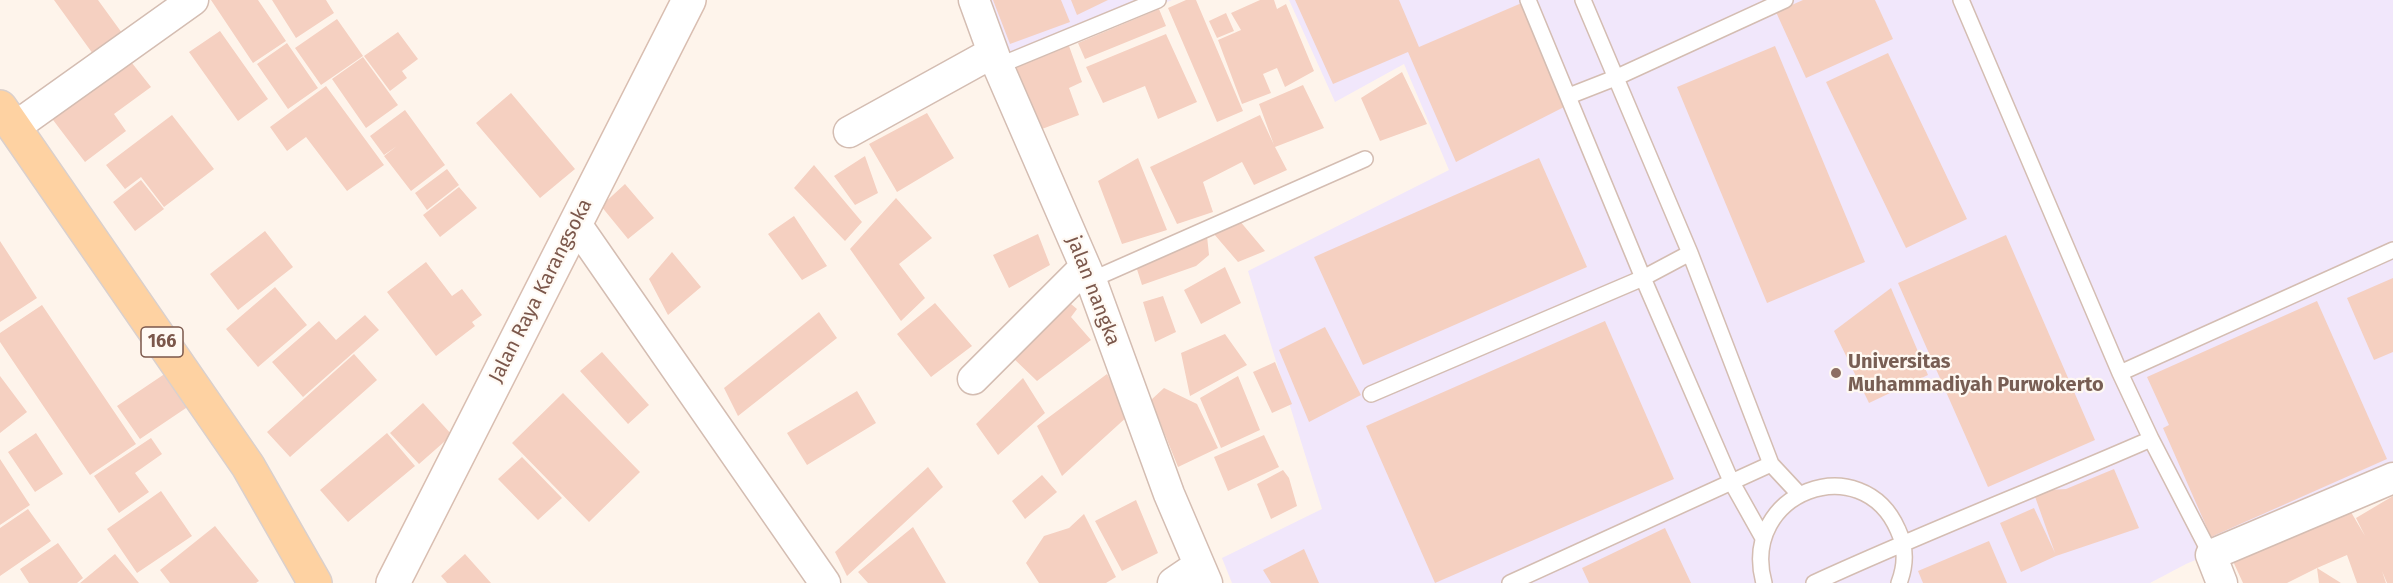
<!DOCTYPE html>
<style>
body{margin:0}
canvas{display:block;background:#fef4eb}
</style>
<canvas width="2393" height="583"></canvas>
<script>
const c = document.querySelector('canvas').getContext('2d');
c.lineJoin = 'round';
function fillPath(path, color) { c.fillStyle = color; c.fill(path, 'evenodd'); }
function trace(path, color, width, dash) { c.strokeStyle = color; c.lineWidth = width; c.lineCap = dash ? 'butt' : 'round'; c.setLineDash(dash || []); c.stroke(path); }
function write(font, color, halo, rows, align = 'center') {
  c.font = font + ' "Fira Sans",sans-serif'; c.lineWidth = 4.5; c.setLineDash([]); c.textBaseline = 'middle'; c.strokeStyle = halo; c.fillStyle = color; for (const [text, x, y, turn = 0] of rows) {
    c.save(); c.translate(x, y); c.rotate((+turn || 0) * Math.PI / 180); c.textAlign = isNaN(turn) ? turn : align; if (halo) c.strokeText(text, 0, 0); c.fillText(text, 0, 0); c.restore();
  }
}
fillPath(new Path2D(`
 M976,0h196l-168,68z
 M1289,0h1104v476l-207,88 -36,19h-918l-10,-25 100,-49 -74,-238 201,-101 -45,-106 -69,38z`), '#f1e7fb');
fillPath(new Path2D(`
 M54,0h44l24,33 -29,21z
 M211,0h47l28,41 -33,22z
 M272,0h54l8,13 -38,25z
 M993,0h68l9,22 -60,22z
 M1071,0h37l-31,15z
 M1186,0h10l47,111 -26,11 -49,-114z
 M1260,0h14l3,9 9,-5 28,67 -29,16 -8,-19 -14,6 8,19 -29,11 -24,-64 23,-10 -10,-17z
 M1295,0h104l20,47 105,-45 42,104 -110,56 -48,-110 -75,32z
 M1803,0h72l18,39 -87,39 -30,-66z
 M1159,9l7,17 -81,33 -7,-16z
 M1226,13l8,18 -17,7 -8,-17z
 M337,19l26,37 -42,29 -26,-37z
 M220,31l48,68 -30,22 -49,-69z
 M398,32l20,27 -16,12 5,7 -17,13 -26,-35z
 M1166,34l31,68 -39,17 -13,-33 -42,17 -17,-36z
 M287,43l31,45 -30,21 -31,-45z
 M1069,46l13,36 -13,6 10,27 -37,14 -27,-61z
 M1775,46l90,216 -98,41 -90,-216z
 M1888,53l79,166 -61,29 -80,-166z
 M363,57l35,48 -32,23 -34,-49z
 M128,58l23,29 -37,27 12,17 -41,31 -35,-46z
 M1402,72l25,52 -47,17 -19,-43z
 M1303,85l21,43 -49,19 12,23 -33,15 -12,-23 -39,20 10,30 -36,12 -27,-57 110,-52 14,30 -15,-41z
 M326,86l58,79 -37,26 -41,-54 -19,14 -17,-24z
 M511,93l64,76 -35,29 -64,-75z
 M405,110l40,55 -34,26 -27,-35 13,-10 -13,9 -14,-19z
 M927,113l27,45 -57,34 -28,-48z
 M172,115l42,54 -50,38 -23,-30 -16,12 -19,-24z
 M865,156l13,37 -23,12 -21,-29z
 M1138,158l29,72 -45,14 -24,-63z
 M1539,158l48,109 -224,98 -49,-108z
 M814,165l48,57 -17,19 -51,-53z
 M447,169l12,16 -32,25 -12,-17z
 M141,180l23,29 -29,22 -22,-29z
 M625,184l29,34 -26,21 -27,-33z
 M459,187l18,21 -37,29 -17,-22z
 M896,198l36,40 -33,26 26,34 -24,23 -51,-72z
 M794,216l33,50 -25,14 -34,-46z
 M1239,220l26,31 -27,11 -24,-28z
 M265,231l28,36 -55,43 -28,-36z
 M1038,234l12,31 -41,23 -16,-33z
 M2006,235l89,205 -107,47 -90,-204z
 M1207,236l2,19 -13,11 -54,19 -7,-22z
 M0,241l37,57 -37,24z
 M672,252l29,35 -33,28 -19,-36z
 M426,262l26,34 10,-7 20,26 -10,7 3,4 -39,30 -49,-64z
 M1225,267l16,36 -40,21 -17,-34z
 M2393,278v74l-19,8 -27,-62z
 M275,287l32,38 -49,42 -32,-38z
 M1891,288l37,87 -59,28 -35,-72z
 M1163,296l13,36 -21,10 -12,-40z
 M2317,301l70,158 -176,78 -48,-109 6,-3 -22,-48z
 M935,303l37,43 -41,31 -34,-43z
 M1071,304l6,5 -6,8 20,23 -54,41 -26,-25z
 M42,305l94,139 -46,31 -90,-133v-9z
 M819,312l18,26 -99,78 -14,-28z
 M365,315l14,15 -76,67 -31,-35 47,-41 17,19z
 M1605,321l69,158 -239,104 -69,-157z
 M1325,327l36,68 -52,27 -30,-72z
 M1225,334l22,31 -57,31 -9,-43z
 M602,352l47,53 -21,19 -48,-53z
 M354,354l23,26 -87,77 -23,-25z
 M1275,362l17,42 -20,9 -19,-41z
 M166,373l23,33 -49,33 -23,-33z
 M1107,374l22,41 -67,61 -25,-50z
 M0,376l27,36 -27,21z
 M1238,376l22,54 -39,18 -21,-50z
 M1023,378l22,35 -47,42 -22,-31z
 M1164,388l33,16 21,44 -40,19 -27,-67z
 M857,391l19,32 -69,42 -20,-32z
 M563,393l77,79 -51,50 -77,-79z
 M423,403l29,32 -33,29 -29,-31z
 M36,433l27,41 -28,18 -27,-40z
 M387,433l28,33 -67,56 -28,-32z
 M1264,435l15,32 -51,24 -14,-34z
 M151,438l11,16 -27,19 14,19 -30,21 -25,-37z
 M522,457l40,41 -24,22 -40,-41z
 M0,459l30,46 -30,20z
 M928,467l15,20 -96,89 -12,-24z
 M2114,469l25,59 -83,28 -35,16 -21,-49 34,-15 21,45 -22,-62 33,-2z
 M1283,470l6,8 8,28 -26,13 -14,-35z
 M1042,475l15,17 -32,27 -13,-18z
 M161,491l31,45 -55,37 -30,-44z
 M2393,496v87h-6l-5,-12 4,12h-29l-10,-28 -30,13 24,15h-22l-2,-15 -30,15h-44l-11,-24 116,-52 17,29 -9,-18z
 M1136,500l22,53 -36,18 -27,-50z
 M28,509l23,32 -51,35v-48z
 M1084,514l32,63 -10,6h-67l-13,-20 18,-27 25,-8z
 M215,526l44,55 -3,2h-86l-10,-13z
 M913,527l33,56h-78l-10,-11z
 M1665,528l26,55h-102l-7,-15z
 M1989,541l18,42h-84l-5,-12z
 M58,543l25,35 -6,5h-48l-9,-14z
 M1304,549l15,34h-48l-8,-13z
 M115,554l24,29h-59z
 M465,554l26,29h-44l-6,-7z`), '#f5d0c1');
const lane = new Path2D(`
 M1528,0l115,278 88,203 32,57
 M1583,0l107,253 81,211 28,30
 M1961,0l159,373 31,66 60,116
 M998,66l160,-66
 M1569,96l46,-18 170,-78
 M1091,280l274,-121
 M2120,373l273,-123
 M1371,394l272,-116 47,-25
 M1510,583l261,-119
 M1764,583c-25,-91 98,-136 134,-53 8,17 8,35 1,53
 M1814,583c111,-51 225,-95 337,-144`);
const street = new Path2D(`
 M974,0l24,66 93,214 78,214 38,89
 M15,127l178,-127
 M849,132l143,-79
 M576,224l249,359
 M973,379l112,-112
 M1173,583l25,-17
 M2222,583l-11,-28 182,-77`);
const secondary = new Path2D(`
 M393,583l296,-583`);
const primary = new Path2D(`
 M0,107l248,359 67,117`);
trace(lane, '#d4bdb2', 18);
trace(street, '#d4bdb2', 33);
trace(secondary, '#d9beb1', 36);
trace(primary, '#dad0cd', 36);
trace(lane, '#fff', 15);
trace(street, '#fff', 30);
trace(secondary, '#fff', 33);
trace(primary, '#fed2a2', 33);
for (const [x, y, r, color] of [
 [1836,373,6,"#8d6e63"]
]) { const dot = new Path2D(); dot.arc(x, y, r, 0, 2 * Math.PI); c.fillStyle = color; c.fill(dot); trace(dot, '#fff9f3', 2); }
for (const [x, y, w] of [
 [162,342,42]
]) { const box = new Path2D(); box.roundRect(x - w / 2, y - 15, w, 30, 4.5); c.fillStyle = '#fff9f3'; c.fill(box); trace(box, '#7b574b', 1.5); }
write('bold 18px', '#7b574b', null, [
 ["166",162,342]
]);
write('20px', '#7b574b', '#fff9f3', [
 ["Jalan Raya Karangsoka",541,291,-63],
 ["jalan nangka",1093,291,69]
]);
write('bold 20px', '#785e54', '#fff9f3', [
 ["Universitas",1848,362],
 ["Muhammadiyah Purwokerto",1848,385]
], 'left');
</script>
